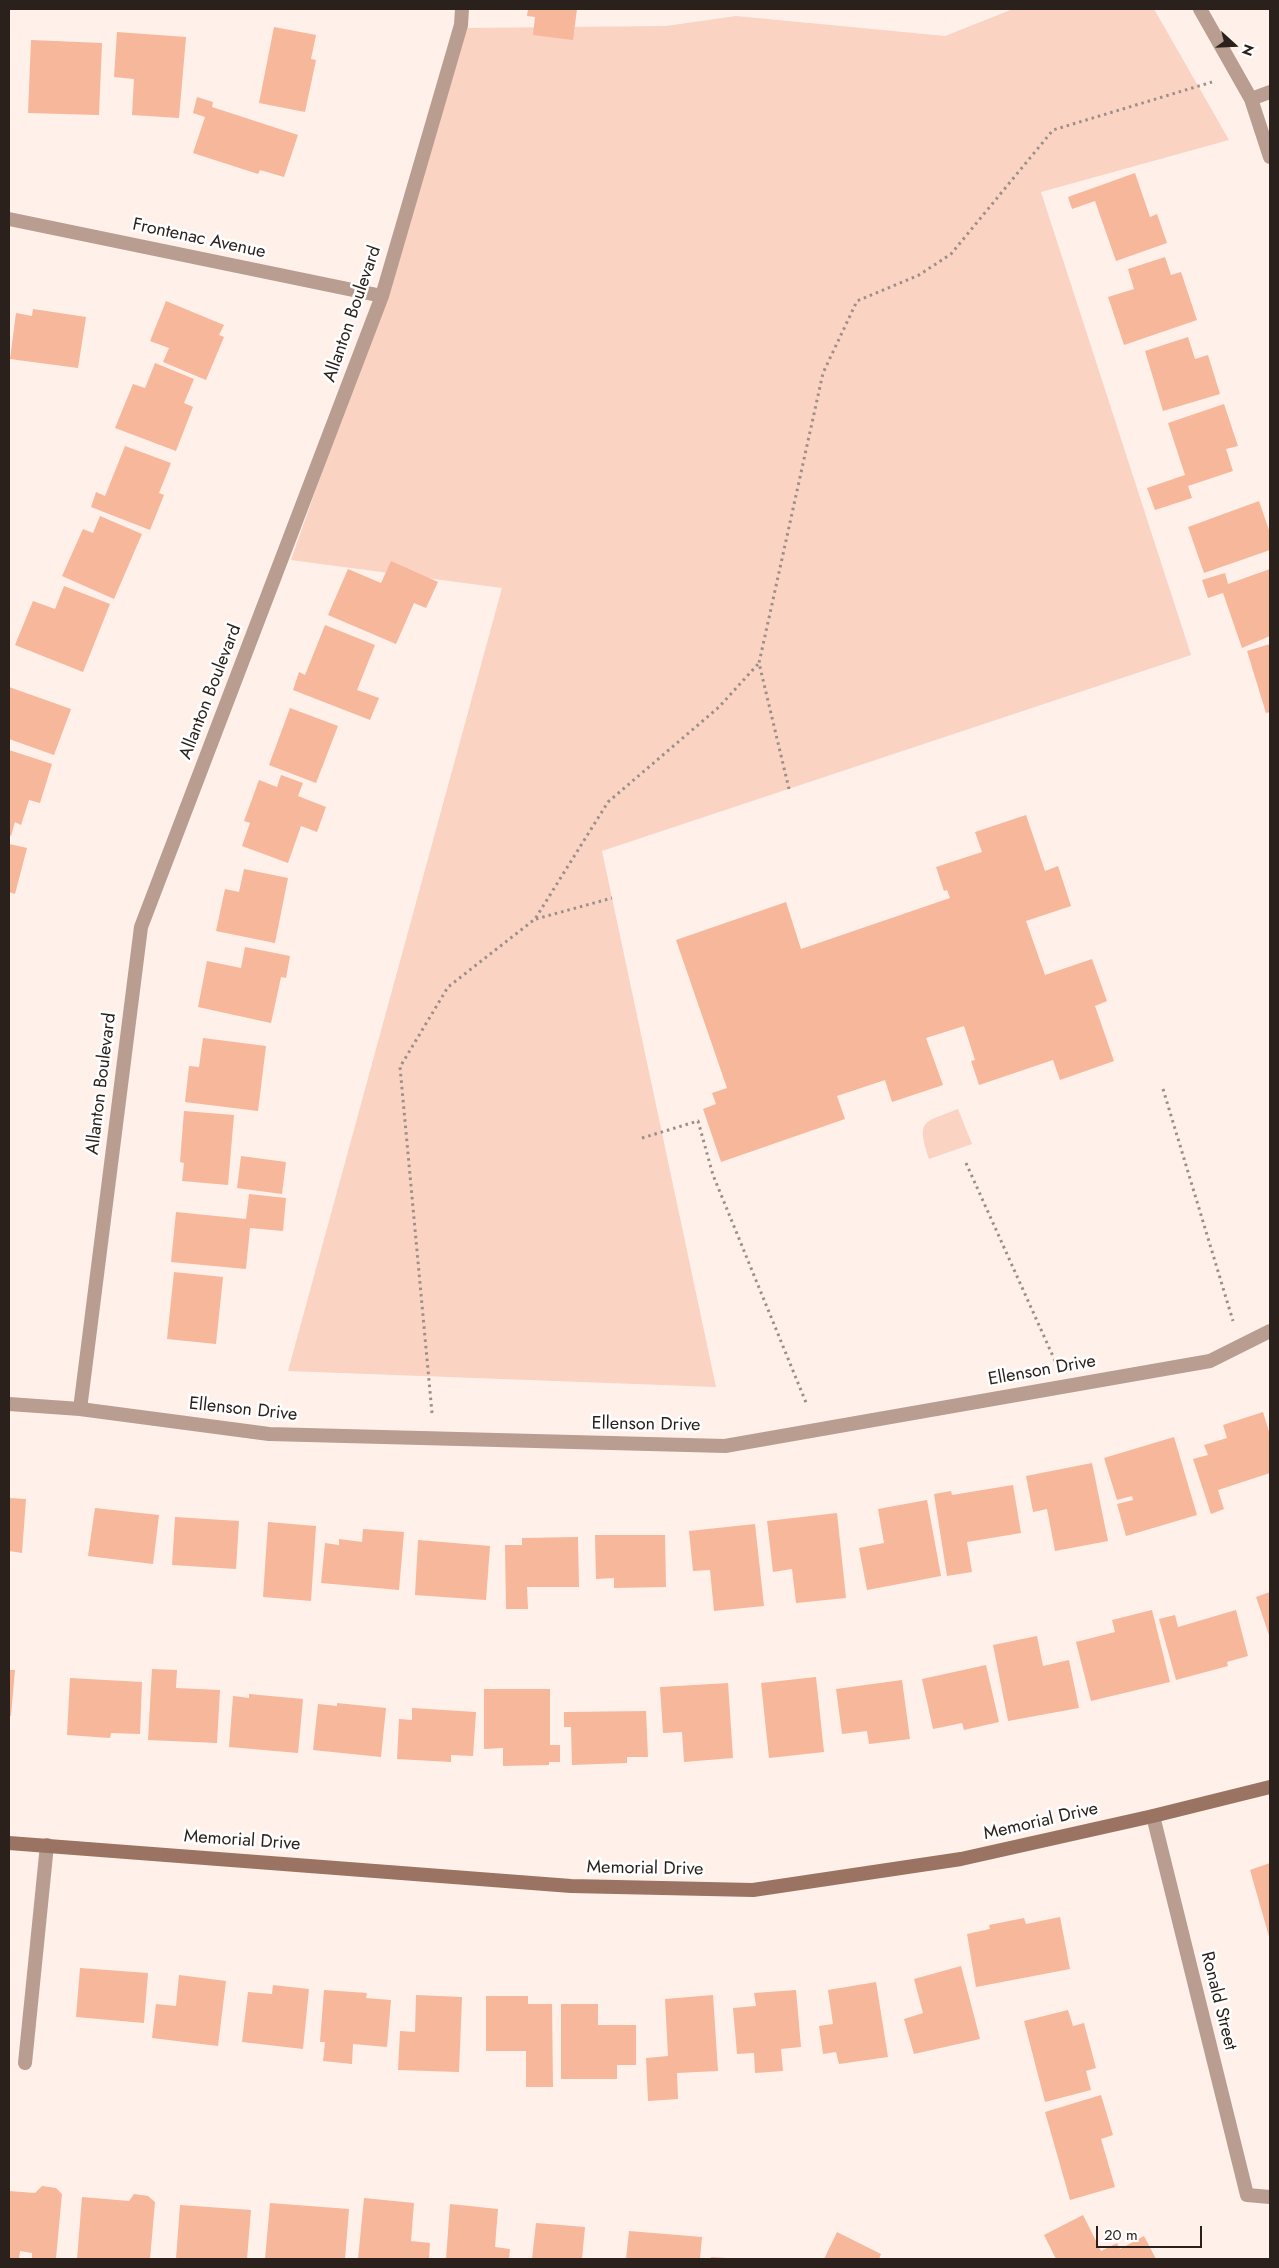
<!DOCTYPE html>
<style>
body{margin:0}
#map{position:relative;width:1279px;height:2268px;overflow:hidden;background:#fff0ea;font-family:Jost,sans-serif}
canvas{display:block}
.frame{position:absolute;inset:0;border:10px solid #2a211d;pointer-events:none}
.north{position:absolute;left:1209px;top:20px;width:50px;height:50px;-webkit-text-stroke:4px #fff;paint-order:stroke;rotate:110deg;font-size:14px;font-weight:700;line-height:20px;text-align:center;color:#2a211d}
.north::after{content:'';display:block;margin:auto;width:18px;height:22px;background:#2a211d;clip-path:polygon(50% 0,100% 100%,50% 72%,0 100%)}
.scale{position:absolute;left:1096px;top:2226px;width:106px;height:22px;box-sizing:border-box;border:2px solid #2a211d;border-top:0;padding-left:6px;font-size:15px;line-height:18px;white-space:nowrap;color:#2a211d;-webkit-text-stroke:4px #fff;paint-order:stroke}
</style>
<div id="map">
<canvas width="1279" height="2268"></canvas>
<div class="frame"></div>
<div class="north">N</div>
<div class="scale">20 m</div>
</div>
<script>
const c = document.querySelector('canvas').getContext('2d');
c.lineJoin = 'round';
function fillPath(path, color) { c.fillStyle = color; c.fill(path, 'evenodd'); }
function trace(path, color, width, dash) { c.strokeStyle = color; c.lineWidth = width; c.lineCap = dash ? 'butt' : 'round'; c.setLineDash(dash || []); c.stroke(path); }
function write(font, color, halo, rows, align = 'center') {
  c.font = font + ' Jost,sans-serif'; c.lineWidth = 5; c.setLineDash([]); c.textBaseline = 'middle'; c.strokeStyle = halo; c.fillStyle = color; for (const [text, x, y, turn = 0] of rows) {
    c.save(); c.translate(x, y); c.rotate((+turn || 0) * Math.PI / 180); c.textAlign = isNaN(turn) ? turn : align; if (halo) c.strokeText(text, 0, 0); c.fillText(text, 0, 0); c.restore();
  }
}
fillPath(new Path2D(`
 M1013,9h141l75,131 -188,52 150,463 -589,196 114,536 -428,-16 214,-783 -211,-28 92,-262 78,-270 205,-2 70,-10 209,20z
 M958,1109l14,35 -43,15c-13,-40 -6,-36 29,-50z`), '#fad3c3');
fillPath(new Path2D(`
 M528,9h49l-4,31 -40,-5 2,-18 -8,-1z
 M274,27l42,8 -5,24 5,1 -11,52 -46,-9z
 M117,32l69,5 -7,81 -47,-3 2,-36 -20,-2z
 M31,40l71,3 -3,72 -71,-2z
 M197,97l16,5 -1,5 86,28 -14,42 -24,-7 -2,4 -65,-21 12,-36 -12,-4z
 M1135,173l15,44 7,-3 10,29 -51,18 -21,-60 -23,8 -4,-12z
 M1165,257l6,18 10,-3 16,48 -73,25 -16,-48 26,-8 -6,-20z
 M166,301l58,24 -5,10 5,2 -18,43 -43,-18 6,-14 -19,-7z
 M33,309l53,8 -8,51 -68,-9 6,-46 16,3z
 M1188,337l7,22 13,-4 12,39 -57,17 -18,-60z
 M155,363l39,16 -10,24 9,4 -17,44 -61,-23 18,-44 12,4z
 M1224,404l14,42 -12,3 7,22 -45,15 4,12 -37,12 -8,-22 38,-13 -17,-52z
 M125,446l46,17 -12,30 5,2 -14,35 -59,-23 5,-15 9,4z
 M1259,501l11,32v17l-66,23 -16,-46z
 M100,516l42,18 -28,65 -52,-23 21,-47 10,4z
 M391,561l47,21 -12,26 -12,-5 -18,41 -68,-29 20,-46 33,14z
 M1270,569v67l-28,12 -19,-55 -15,5 -6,-18 23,-7 3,11z
 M64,586l46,18 -27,68 -68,-27 18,-44 22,8z
 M325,625l50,20 -18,45 22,8 -9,22 -77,-30 6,-18 6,3z
 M1270,644v68l-4,1 -19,-62z
 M9,687l62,22 -17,46 -45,-16z
 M290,708l48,18 -22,57 -47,-18z
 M9,750l43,14 -12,39 -11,-3 -8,25 -6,-3 -4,14 -2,-1z
 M281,775l22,8 -5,13 28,11 -9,25 -16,-6 -13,37 -46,-17 8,-23 -6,-2 15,-41 18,7z
 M1026,815l19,56 13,-5 13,40 -45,15 19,54 47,-16 15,42 -12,5 19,55 -54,19 -7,-20 -74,25 -8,-24 4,-1 -11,-34 -38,12 17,47 -51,17 -7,-22 -48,16 8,23 -124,43 -18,-53 13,-5 -4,-11 15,-5 -51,-148 110,-38 15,47 149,-51 -3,-8 -3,1 -8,-24 46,-15 -7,-20z
 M9,844l18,4 -12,46 -6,-2z
 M244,869l44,9 -13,65 -59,-12 9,-42 14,3z
 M245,947l45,9 -4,22 -5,-1 -10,46 -73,-16 9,-46 34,7z
 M203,1038l63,8 -8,65 -73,-9 4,-36 10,1z
 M184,1111l50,4 -6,70 -46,-4 2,-18 -4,-1z
 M241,1156l45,6 -4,32 -45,-6z
 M249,1194l37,4 -3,33 -33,-3 -4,41 -75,-7 5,-50 70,7z
 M174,1272l49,5 -7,67 -49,-5z
 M1263,1412l7,23v38l-52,17 6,19 -13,5 -18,-55 15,-4 -4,-10 23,-7 -4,-13z
 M1174,1437l23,78 -71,21 -9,-32 16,-4 -1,-4 -15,4 -13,-42z
 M1092,1463l16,78 -53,10 -8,-42 -14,3 -7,-36z
 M1013,1485l8,48 -54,9 5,30 -25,4 -13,-82 17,-3 1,4z
 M9,1498l17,1 -4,54 -13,-2z
 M927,1500l14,76 -74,14 -8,-42 25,-5 -6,-34z
 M95,1508l64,7 -6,49 -65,-8z
 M837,1513l9,85 -50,5 -4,-34 -19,3 -6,-51z
 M175,1517l64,4 -3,48 -64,-4z
 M268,1522l48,4 -5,75 -48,-4z
 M755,1524l9,82 -50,5 -4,-41 -17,1 -4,-40z
 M363,1529l41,3 -5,58 -78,-7 4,-40 14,2v-6l23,3z
 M595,1535h70l1,52 -52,1v-10l-18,1z
 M578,1537l1,50h-52l1,22h-22l-1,-64h17v-7z
 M418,1540l72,6 -4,54 -71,-5z
 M1270,1592v46l-14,-41z
 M1152,1610l18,72 -79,19 -15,-59 39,-10 -3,-12z
 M1236,1610l12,46 -21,6 1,4 -52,14 -17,-61 16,-4 3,12z
 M1037,1636l6,30 26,-6 10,48 -71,13 -15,-76z
 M986,1665l13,57 -35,8 -2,-7 -29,6 -11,-50z
 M152,1669l25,1 -1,18 44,2 -3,53 -69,-3z
 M9,1670h6l-4,46h-2z
 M816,1677l8,75 -55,6 -8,-75z
 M70,1678l72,4 -2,52 -29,-1 -1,5 -43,-3z
 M902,1680l8,59 -41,5 -2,-13 -25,3 -6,-45z
 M728,1683l5,75 -49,4 -2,-30 -19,1 -3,-46z
 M484,1689h66v56h10v17h-11v3l-46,1v-18l-19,1z
 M249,1694l54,5 -5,54 -69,-6 4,-51 16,2z
 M337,1703l49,5 -5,49 -68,-7 5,-46 19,2z
 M412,1708l64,4 -3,44 -22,-1v7l-54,-3 2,-40 13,1z
 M646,1711l2,46h-21v6l-55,2 -1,-38h-7v-15z
 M1270,1863v77l-20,-70z
 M1060,1917l10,52 -94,18 -9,-53 23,-5 -1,-4 35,-7 2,6z
 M961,1966l19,73 -66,15 -10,-35 19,-6 -9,-34z
 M80,1968l68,5 -4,50 -68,-6z
 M179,1975l47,6 -8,65 -66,-8 4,-34 20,2z
 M876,1982l12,75 -49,7 -3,-12 -13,2 -4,-28 14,-2 -5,-34z
 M273,1985l36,4 -6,60 -61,-7 6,-50 24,2z
 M324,1990l43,3 -1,5 25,2 -4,47 -34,-3 -1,20 -29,-3 2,-19h-5z
 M796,1990l5,57 -20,2 2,22 -28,2 -1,-20 -17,1 -4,-46 23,-2 -2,-13z
 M416,1995l46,2 -3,75 -61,-2 2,-39 15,1z
 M713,1995l5,76 -41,2 1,26 -30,2 -2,-43 22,-2 -3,-57z
 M486,1996h42v8h24l1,83h-27v-36h-40z
 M561,2004h37v21h38v40h-19v14h-56z
 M1068,2010l5,16 11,-3 12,45 -10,3 5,19 -46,12 -21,-81z
 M1101,2095l12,40 -12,4 14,48 -45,13 -25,-88z
 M42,2186l14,2 6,6 -6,64 -24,1v-6l-12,-2 -1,8h-10v-68l26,2z
 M134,2194l14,2 7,6 -5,57h-73l5,-62 47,4z
 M364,2198l50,5 -3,38 19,2 -1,16h-71z
 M270,2203l79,6 -4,50h-80z
 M450,2204l48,5 -3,38 15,2 -1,10h-63z
 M180,2205l71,5 -4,49h-71z
 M1083,2215l18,36 16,-8 3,6 24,-13 12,23h-100l-12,-24z
 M536,2223l49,4 -3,32h-50z
 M629,2231l73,6 -2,22h-74z
 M837,2232l44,22 -2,5h-55z
 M711,2257l15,1 -1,1h-14z`), '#f7b79b');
trace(new Path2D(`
 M789,789l-30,-126 64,-290 34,-72 62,-26 32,-21 102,-124 159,-48
 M536,919l76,-21
 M1163,1089l70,232
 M642,1138l56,-17 15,54 94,230
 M966,1163l90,200
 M432,1413l-32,-346 48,-80 87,-68 73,-117 111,-95 40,-44`), '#9b8f8a', 3, [2.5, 4]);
trace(new Path2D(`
 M1200,9l51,90 19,58
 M1251,99l19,-7
 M9,219l373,77
 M9,1404l71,5 189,25 456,12 485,-85 60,-30
 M80,1409l61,-482 241,-631 79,-271 1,-16
 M1153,1816l94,379 23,2
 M25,2063l22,-218`), '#b99d91', 14);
trace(new Path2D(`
 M9,1843l562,43 182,4 208,-31 192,-43 117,-29`), '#9b7362', 14);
write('18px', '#2a211d', '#fff', [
 ["Frontenac Avenue",199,239,12],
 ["Allanton Boulevard",353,314,-71],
 ["Allanton Boulevard",211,692,-69],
 ["Allanton Boulevard",102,1084,-83],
 ["Ellenson Drive",1042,1371,-10],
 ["Ellenson Drive",243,1410,6],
 ["Ellenson Drive",646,1425,1],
 ["Memorial Drive",1041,1822,-13],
 ["Memorial Drive",242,1841,4],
 ["Memorial Drive",645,1869,1],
 ["Ronald Street",1218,2001,76]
]);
</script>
